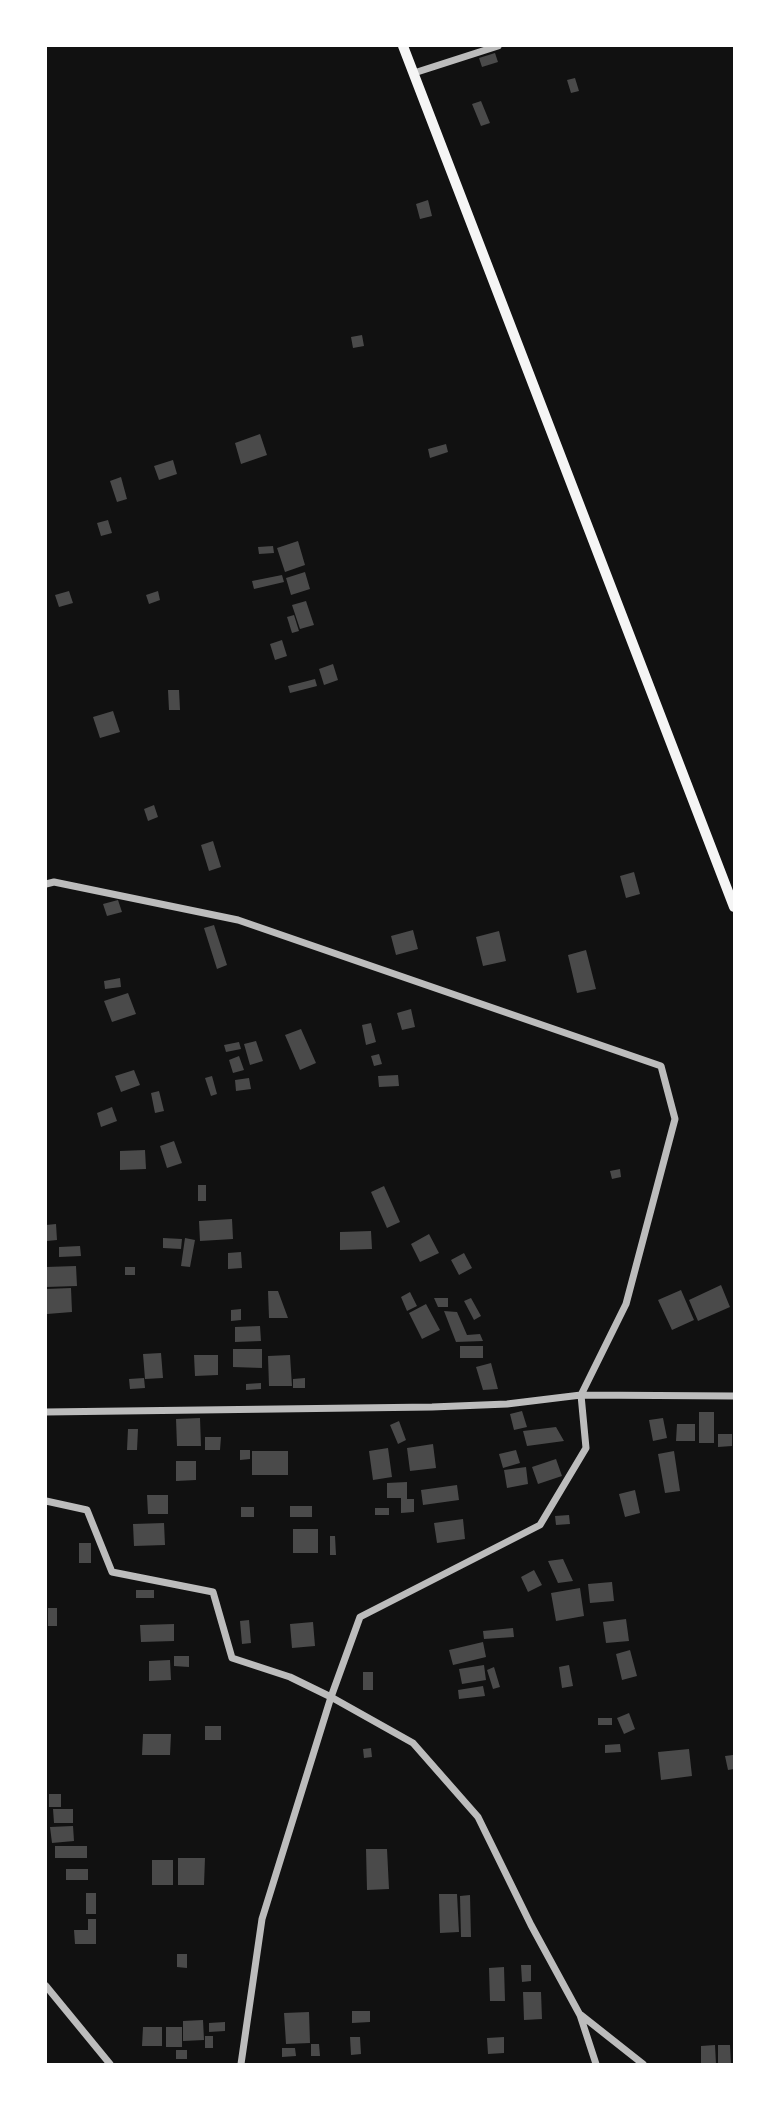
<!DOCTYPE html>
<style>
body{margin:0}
#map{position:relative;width:780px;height:2110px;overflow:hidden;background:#111;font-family:Inter,sans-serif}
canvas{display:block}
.frame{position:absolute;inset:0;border:47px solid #fff;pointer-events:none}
</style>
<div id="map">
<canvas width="780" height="2110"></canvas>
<div class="frame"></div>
</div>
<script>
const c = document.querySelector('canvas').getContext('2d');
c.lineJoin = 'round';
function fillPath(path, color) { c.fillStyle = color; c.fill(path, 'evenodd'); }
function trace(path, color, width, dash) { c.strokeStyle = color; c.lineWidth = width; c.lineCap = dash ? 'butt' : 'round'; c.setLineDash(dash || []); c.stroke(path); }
fillPath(new Path2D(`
 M495,53l3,9 -16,5 -3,-9z
 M575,78l4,13 -8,2 -4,-13z
 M481,101l9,22 -9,3 -9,-22z
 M428,200l4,16 -12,3 -4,-15z
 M362,335l2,11 -11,2 -2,-11z
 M260,434l7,21 -26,9 -6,-21z
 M446,444l2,8 -18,6 -2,-9z
 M173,460l4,14 -18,6 -5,-14z
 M121,477l6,22 -10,3 -7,-21z
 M108,520l4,13 -11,3 -4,-13z
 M298,541l7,24 -20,7 -8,-24z
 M273,546l1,7 -15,1 -1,-7z
 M305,572l5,17 -19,6 -5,-17z
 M282,575l2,7 -30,7 -2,-8z
 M69,591l4,12 -14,4 -4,-12z
 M158,591l2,9 -11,4 -3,-9z
 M306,601l8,24 -14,4 -8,-24z
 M294,615l5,16 -7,2 -5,-16z
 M282,640l5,16 -12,4 -5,-16z
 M333,664l5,16 -14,5 -5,-16z
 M315,679l2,7 -27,7 -2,-7z
 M168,690h11l1,20h-11z
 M113,711l7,21 -20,6 -7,-21z
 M154,805l4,12 -10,4 -4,-12z
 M213,841l8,26 -12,4 -8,-26z
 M634,872l6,22 -14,4 -6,-22z
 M118,900l4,12 -15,4 -4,-12z
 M214,925l13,40 -10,4 -13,-41z
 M413,930l5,19 -22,6 -5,-19z
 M499,931l7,30 -23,5 -7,-29z
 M586,950l10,39 -19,4 -9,-38z
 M120,978l1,9 -16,2 -1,-8z
 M128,993l8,21 -24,8 -8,-21z
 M411,1009l4,18 -13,3 -5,-17z
 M371,1023l5,19 -10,3 -4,-20z
 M301,1029l15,34 -16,7 -15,-35z
 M256,1041l7,20 -13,4 -6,-21z
 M239,1042l2,7 -15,3 -2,-7z
 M379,1054l3,10 -8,2 -3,-10z
 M239,1056l5,14 -11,3 -4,-13z
 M134,1070l6,15 -19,7 -6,-16z
 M398,1075l1,11 -20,1 -1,-11z
 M212,1076l5,18 -6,2 -6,-18z
 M249,1078l2,11 -15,2 -1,-11z
 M159,1091l5,20 -9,2 -4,-20z
 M112,1107l5,14 -16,6 -4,-14z
 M174,1141l8,22 -15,5 -7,-22z
 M145,1150l1,19 -26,1v-19z
 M620,1169l1,8 -9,2 -2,-8z
 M198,1185h8v16h-8z
 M384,1186l16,36 -13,6 -16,-36z
 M232,1219l1,20 -33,2 -1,-20z
 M56,1224l1,16 -10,1 -1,-16z
 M371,1231l1,18 -32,1v-18z
 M429,1234l10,19 -19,9 -9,-18z
 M163,1238l19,1 -1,10 -18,-1z
 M185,1238l10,2 -5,27 -9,-1z
 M80,1246l1,10 -22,1v-10z
 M241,1252l1,16 -14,1v-16z
 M464,1253l8,15 -13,7 -8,-15z
 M76,1266l1,20 -31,1v-20z
 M125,1267h10v8h-10z
 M721,1285l9,22 -32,14 -9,-21z
 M71,1288l1,24 -25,2 -1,-25z
 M681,1290l13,30 -22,10 -14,-30z
 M268,1291h10l10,27h-19z
 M410,1292l7,14 -10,5 -6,-14z
 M434,1298h14v9h-10z
 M471,1298l10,18 -7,4 -10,-19z
 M426,1304l14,26 -18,9 -13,-26z
 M241,1309v11l-10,1v-11z
 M444,1311l13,1 10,23 13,-1 3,7 -27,1z
 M260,1326l1,15 -26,1v-15z
 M460,1346h23v12h-23z
 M233,1349h29v19l-29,-1z
 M161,1353l2,25 -18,1 -2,-25z
 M194,1355h24v20l-23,1z
 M290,1355l2,31h-23l-1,-30z
 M491,1363l7,26 -15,1 -7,-23z
 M144,1378l1,10 -15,1 -1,-10z
 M305,1378v10h-12v-9z
 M261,1383v6l-15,1v-6z
 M522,1411l5,16 -13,3 -4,-16z
 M699,1412h15v31h-15z
 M200,1418l1,28h-24l-1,-27z
 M663,1418l4,20 -14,3 -4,-21z
 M399,1421l7,19 -8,4 -8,-19z
 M677,1424h18v17h-19z
 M556,1427l8,14 -37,5 -4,-15z
 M128,1429h10l-1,21h-10z
 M718,1434h14v12l-14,1z
 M205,1437h16l-1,13h-15z
 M433,1444l3,24 -26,3 -3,-23z
 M388,1448l4,29 -19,3 -4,-29z
 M240,1450h10v9l-10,1z
 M516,1450l4,13 -17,5 -4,-14z
 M252,1451h36v24h-36z
 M674,1451l6,40 -15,2 -7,-39z
 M556,1459l6,17 -24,8 -6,-17z
 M176,1461h20v19l-20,1z
 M526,1467l2,17 -21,4 -3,-18z
 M407,1482v17h7v13l-13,1v-15h-14v-15z
 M457,1485l2,15 -36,5 -2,-15z
 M635,1490l5,23 -15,4 -6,-23z
 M147,1495h21v19h-20z
 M290,1506h22v11h-22z
 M241,1507h13v10h-13z
 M375,1508h14v7h-14z
 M569,1515l1,9 -14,1 -1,-9z
 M463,1519l2,20 -28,4 -3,-20z
 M164,1523l1,22 -31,1 -1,-22z
 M293,1529h25v24h-25z
 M330,1536h5l1,19h-6z
 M79,1543h12v20h-12z
 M563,1559l10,22 -15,2 -10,-22z
 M534,1570l8,15 -14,7 -7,-15z
 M612,1582l2,19 -24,2 -2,-19z
 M580,1588l4,28 -28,5 -5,-28z
 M136,1590h18v8h-18z
 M48,1608h9v18h-9z
 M626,1619l3,22 -23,2 -3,-21z
 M249,1620l2,23 -9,1 -2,-23z
 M313,1622l2,24 -23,2 -2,-24z
 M174,1624v17l-33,1 -1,-17z
 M513,1628l1,9 -30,2 -1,-8z
 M483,1642l3,15 -33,8 -4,-15z
 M630,1650l7,26 -15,4 -6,-26z
 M174,1656h15v11l-15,-1z
 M170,1660l1,20 -22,1v-20z
 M484,1665l2,15 -24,4 -3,-15z
 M569,1665l4,21 -11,2 -3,-21z
 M494,1667l6,20 -7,2 -6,-19z
 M363,1672h10v18h-10z
 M483,1686l2,10 -26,3 -1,-9z
 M629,1713l6,16 -11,5 -7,-16z
 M598,1718h14v7h-14z
 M205,1726h16v14h-16z
 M143,1734h28l-1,21h-28z
 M620,1744l1,8 -16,1v-8z
 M371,1748l1,9 -8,1 -1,-9z
 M689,1749l3,27 -31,4 -3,-28z
 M733,1755l1,14 -6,1 -3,-14z
 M49,1794h12v13h-12z
 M53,1809h20v14h-19z
 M73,1826l1,15 -22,2 -2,-16z
 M55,1846h32v12h-32z
 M366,1849h21l2,40 -22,1z
 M178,1858h27l-1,27h-26z
 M152,1860h21v25h-21z
 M66,1869h22v11h-22z
 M86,1893h10v21h-10z
 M439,1894h18l2,38 -19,1z
 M470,1895l1,42h-10l-1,-41z
 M88,1919h8v25h-21l-1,-14h14z
 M177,1954h10v14l-10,-1z
 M521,1965h10v16l-9,1z
 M504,1967l1,34h-15l-1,-33z
 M523,1992h18l1,27 -18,1z
 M352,2011h18v11l-18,1z
 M309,2012l1,31 -24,1 -2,-31z
 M203,2020l1,20 -21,1v-20z
 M225,2022v9l-16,1v-9z
 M143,2027h19v19h-20z
 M166,2027h16v20h-16z
 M205,2036h8v12h-8z
 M350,2037h10l1,17 -10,1z
 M504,2037v16l-16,1 -1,-16z
 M311,2044h8l1,12h-9z
 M715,2045l1,19h-15v-18z
 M718,2045h12l1,19h-13z
 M282,2048h13l1,8 -14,1z
 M176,2050h11v9h-11z`), '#4a4a4a');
trace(new Path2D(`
 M414,73l84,-27
 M46,884l8,-2 184,38 423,146 14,53 -49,185 -45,91 5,53 -46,77 -180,92 -29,80 -69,222 -21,145
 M46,1412l386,-5 75,-3 74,-9 153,1
 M46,1501l41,9 25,62 101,20 19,66 58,19 41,20 82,46 65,74 53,108 49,90 16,49
 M46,1986l64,78
 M581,2015l62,49`), '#bcbcbc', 7);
trace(new Path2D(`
 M403,46l331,861`), '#f5f5f5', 10);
</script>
